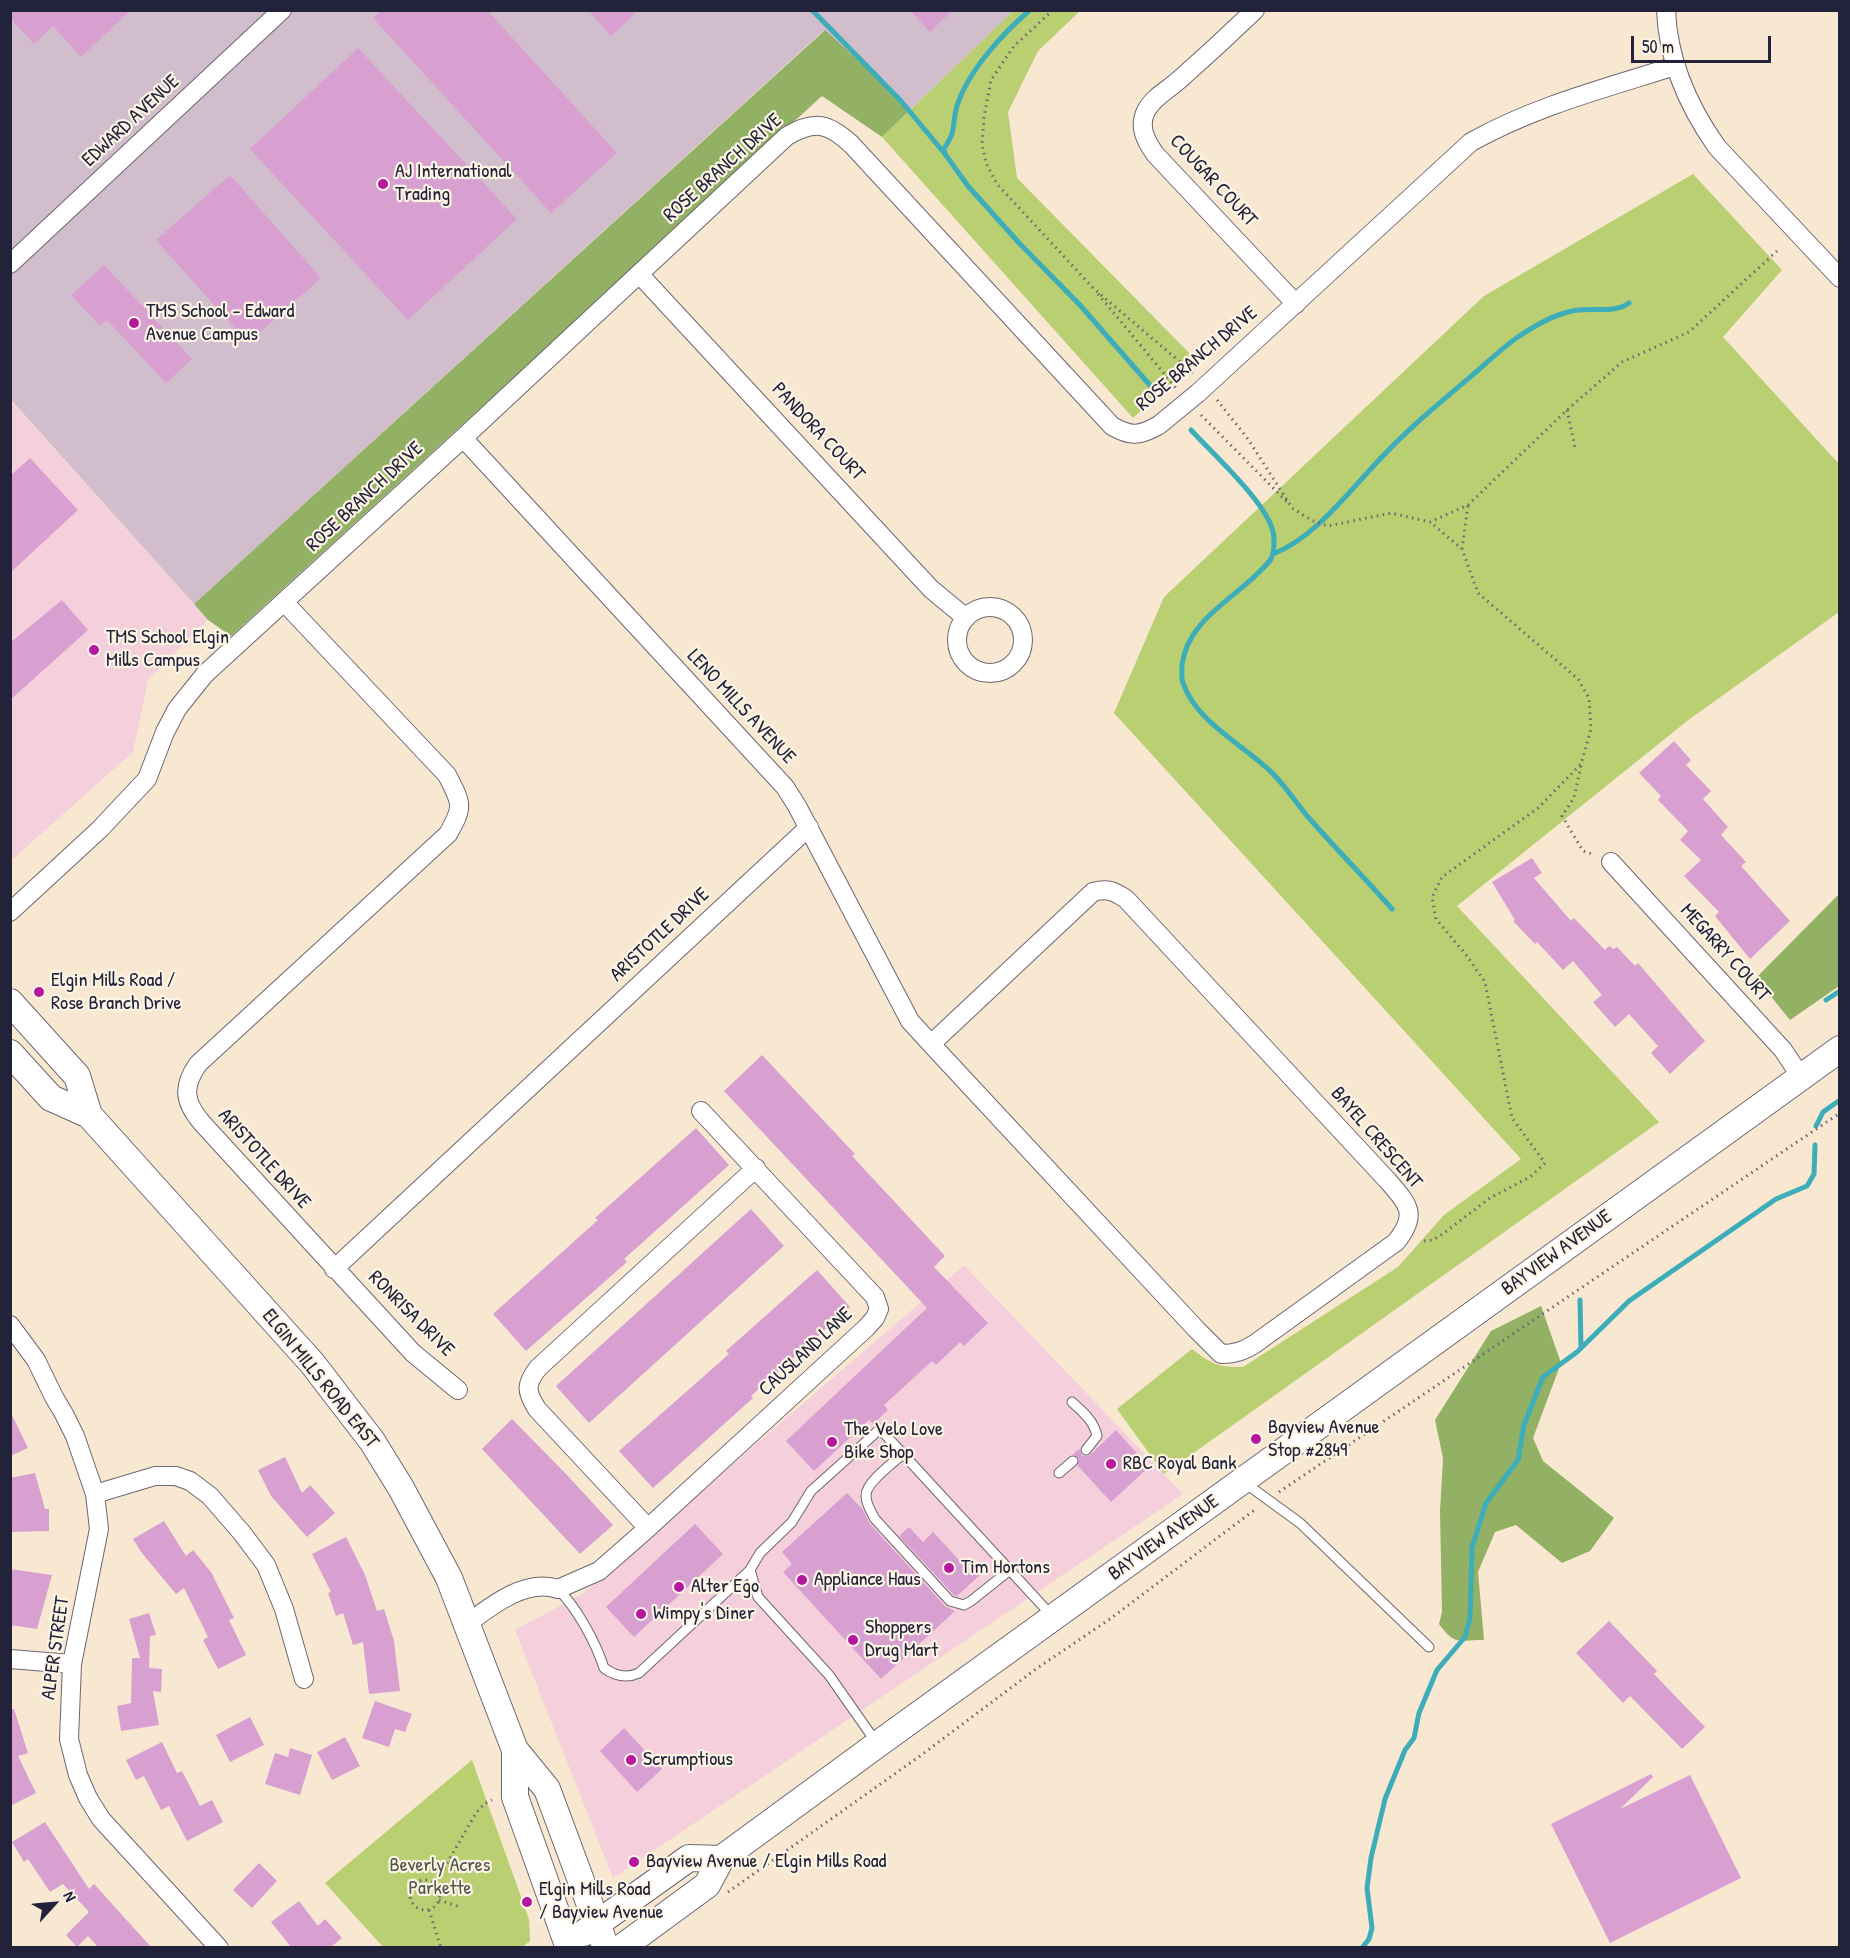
<!DOCTYPE html>
<style>
body{margin:0}
#map{position:relative;width:1850px;height:1958px;overflow:hidden;background:#f8e8d2;font-family:"Patrick Hand",sans-serif}
canvas{display:block}
.frame{position:absolute;inset:0;border:12px solid #22223b;pointer-events:none}
.north{position:absolute;left:24px;top:1874px;width:60px;height:60px;-webkit-text-stroke:4px #fcf5e5;paint-order:stroke;rotate:64deg;font-size:16px;font-weight:700;line-height:24px;text-align:center;color:#22223b}
.north::after{content:'';display:block;margin:auto;width:21px;height:27px;background:#22223b;clip-path:polygon(50% 0,100% 100%,50% 72%,0 100%)}
.scale{position:absolute;left:1631px;top:36px;width:140px;height:27px;box-sizing:border-box;border:3px solid #22223b;border-top:0;padding-left:8px;font-size:18px;line-height:21px;white-space:nowrap;color:#22223b;-webkit-text-stroke:4px #fcf5e5;paint-order:stroke}
</style>
<div id="map">
<canvas width="1850" height="1958"></canvas>
<div class="frame"></div>
<div class="north">N</div>
<div class="scale">50 m</div>
</div>
<script>
const c = document.querySelector('canvas').getContext('2d');
c.lineJoin = 'round';
function fillPath(path, color) { c.fillStyle = color; c.fill(path, 'evenodd'); }
function trace(path, color, width, dash) { c.strokeStyle = color; c.lineWidth = width; c.lineCap = dash ? 'butt' : 'round'; c.setLineDash(dash || []); c.stroke(path); }
function write(font, color, halo, rows, align = 'center') {
  c.font = font + ' "Patrick Hand",sans-serif'; c.lineWidth = 4.5; c.setLineDash([]); c.textBaseline = 'middle'; c.strokeStyle = halo; c.fillStyle = color; for (const [text, x, y, turn = 0] of rows) {
    c.save(); c.translate(x, y); c.rotate((+turn || 0) * Math.PI / 180); c.textAlign = isNaN(turn) ? turn : align; if (halo) c.strokeText(text, 0, 0); c.fillText(text, 0, 0); c.restore();
  }
}
fillPath(new Path2D(`
 M10,400l198,220 -60,60 -15,72 -120,107h-3z
 M964,1265l219,229 -570,384 -98,-248 67,-36z`), '#f5cfdc');
fillPath(new Path2D(`
 M10,11h1003l-102,98 -87,-79 -630,574 -183,-204z`), '#d1bdcc');
fillPath(new Path2D(`
 M1013,11h67l-42,40 -30,61 9,66 180,183 -64,57 -251,-281z
 M1693,174l89,96 -59,67 116,127v148l-152,109 -230,185 202,216 -495,352 -47,-65 75,-60c19,14 26,19 51,18l155,-100 46,-52 77,-56 -407,-446 50,-116 320,-301z
 M472,1760l57,159 1,22 -9,7 -138,-1 -58,-64z`), '#bace72');
fillPath(new Path2D(`
 M825,30l86,79 -29,28 -60,-41 -591,540 -23,-16 -14,-16z
 M1839,894v92l-49,34 -34,-42z
 M1541,1306l20,57 -28,75 10,23 71,57 -24,33 -28,12 -46,-38 -21,7 -17,40 6,68c-25,0 -29,6 -45,-16l3,-12 -2,-101 3,-53 -8,-38 56,-89z`), '#93b164');
trace(new Path2D(`
 M812,10l89,91 44,53 23,32 52,58 59,60 76,87
 M945,153l-2,-3c15,-21 8,-24 14,-44 11,-35 46,-73 73,-96
 M1191,430c21,23 76,73 82,102 2,7 1,21 -2,27 -4,6 -11,12 -16,17 -27,26 -68,47 -73,89 0,6 -1,12 1,18 13,38 57,60 85,86 16,14 27,33 41,49 27,31 56,60 83,91
 M1273,554c42,-16 77,-64 108,-96 29,-31 63,-59 95,-86 14,-12 27,-25 42,-35 16,-11 35,-22 54,-26 19,-5 40,4 57,-8
 M1826,1000l14,-9
 M1816,1126l7,-14 17,-12
 M1580,1300l1,48
 M1362,1948l7,-9 3,-11 -5,-40 4,-30 14,-59 20,-49 9,-12 5,-25 18,-43 28,-33 5,-19 2,-70 14,-45 32,-43 6,-35 19,-48 34,-25 52,-51 147,-102 31,-13 7,-12 1,-29`), '#3dadb9', 5);
fillPath(new Path2D(`
 M10,10h121l-50,47 -28,-31 -19,18 -24,-26z
 M382,10h105l130,143 -66,60 -178,-195z
 M588,10h51l-28,26z
 M910,10h43l-23,22z
 M358,48l159,171 -109,101 -158,-171z
 M230,175l91,103 -73,65 -92,-103z
 M104,265l88,94 -26,24 -59,-63 -7,6 -29,-31z
 M30,458l48,52 -68,63v-97z
 M62,600l26,30 -78,70v-57z
 M1674,741l17,19 -5,5 25,26 -8,8 25,28 -7,8 25,27 -5,4 49,55 -40,38 -35,-43 4,-4 -35,-36 17,-16 -21,-20 8,-9 -30,-31 3,-4 -22,-23z
 M1532,858l10,15 -8,5 37,43 3,-3 31,32 4,-4 5,3 3,-2 18,19 3,-3 67,78 -35,33 -19,-21 7,-7 -29,-32 -14,13 -22,-25 9,-7 -29,-34 -10,9 -26,-28 -2,2 -22,-23 2,-1 -23,-38z
 M762,1055l93,99 -3,2 93,100 -11,11 54,56 -24,23 -4,-4 -24,23 -4,-4 -48,44 4,5 -15,14 -4,-4 -55,51 -28,-30 141,-133 -203,-217z
 M696,1128l33,37 -105,94 3,3 -101,89 -33,-37 105,-94 -3,-2z
 M751,1209l33,37 -195,177 -33,-37z
 M817,1270l33,37 -99,89 2,2 -100,90 -34,-37 110,-97 -3,-3z
 M10,1411l18,37 -18,8z
 M512,1419l55,56 46,50 -33,29 -98,-105z
 M1116,1430l33,37 -38,35 -33,-36 1,-7 -6,-5 6,-5 3,7h7z
 M285,1457l17,36 8,-8 25,28 -28,24 -36,-41 -13,-26z
 M35,1473l10,36h4v22l-39,1v-54z
 M847,1493l16,17 7,14 75,82 10,5 -74,68 -98,-107 9,-8 -10,-12z
 M164,1521l22,35 7,-6 18,22 23,46 -5,2 17,35 -28,14 -15,-29 5,-3 -24,-49 -8,6 -35,-42 -8,-13z
 M695,1524l28,30 -89,83 -28,-30z
 M909,1527l14,15 10,-10 26,28 4,-3 17,18 -23,21 -3,-1 -55,-59z
 M346,1537l19,38 12,36 7,-2 10,32 6,50 -31,3 -6,-52 -10,3 -10,-32 -7,3 -8,-23 3,-1 -19,-38z
 M10,1569l42,6 -15,54 -27,-4z
 M149,1613l7,22 -6,1 -1,32 13,1 -1,23 -8,-1 6,34 -38,6 -4,-25 14,-3 1,-45h8l-11,-39z
 M1609,1621l48,50 -3,3 51,53 -23,22 -52,-53 -7,7 -47,-50z
 M375,1701l37,13 -7,18 -10,-3 -6,18 -27,-9z
 M10,1709h4l14,44 -10,3 18,37 -26,13z
 M250,1717l14,28 -34,17 -14,-27z
 M624,1728l38,41 -25,23 -37,-41z
 M345,1737l15,29 -28,14 -15,-28z
 M162,1742l15,31 5,-2 18,35 12,-6 11,22 -36,19 -18,-35 -8,4 -17,-34 -8,4 -10,-20z
 M290,1748l22,7 -12,40 -35,-11 10,-31 13,4z
 M1651,1774l2,3 -33,32 70,-34 51,103 -131,65 -59,-119z
 M45,1822l44,67 5,-5 57,63h-53l-10,-11 -11,11 -11,-12 23,-23 -26,-28 -13,8 -22,-33 -4,3 -12,-20z
 M259,1863l18,18 -25,27 -19,-18z
 M299,1901l19,25 7,-7 17,19 -11,9h-40l-20,-25z`), '#d8a0d1');
const lane = new Path2D(`
 M1072,1402c11,10 22,19 25,34l-11,14
 M903,1454c-10,9 -38,29 -37,42 0,8 5,16 9,23l75,82 14,4 7,-4 39,-31
 M1059,1473l14,-12
 M1245,1483l55,40 129,124
 M750,1570l10,-17 32,-31 19,-31 69,-62 172,187
 M558,1589c19,19 38,54 46,79 11,8 22,11 35,5l111,-103 8,27 71,78 47,67`);
const street = new Path2D(`
 M1255,10c-25,24 -50,47 -76,70 -11,10 -26,17 -33,31 -8,16 0,30 9,43l141,150
 M1666,10c2,52 22,96 51,137l123,131
 M10,264l272,-254
 M640,275l291,314 35,29
 M1198,393l273,-251c64,-36 135,-54 204,-76
 M463,438l322,349 12,19 113,215 21,23 265,285 25,25c14,0 23,-3 35,-11l140,-101c22,-27 13,-37 -8,-61l-262,-282c-12,-8 -18,-11 -33,-7l-162,152
 M284,602l163,173c15,29 17,31 1,59l-250,230c-16,23 -14,38 4,59l211,230 45,37
 M957 640a33 33 0 1 1 66 0a33 33 0 1 1-66 0Z
 M1611,862l172,188 18,27
 M10,912l90,-83 47,-50 18,-47 12,-23 28,-35 258,-236 324,-302c28,-16 41,-13 64,8l261,282c19,11 28,10 47,-1
 M334,1269l475,-442
 M10,1325l26,35 18,37 10,17 11,22 20,58 4,35 -27,135 -3,75 9,36 10,23 13,21 118,129
 M95,1494l60,-18h21l14,5 20,15 32,37 24,32 18,44 20,70
 M648,1528l-111,-119c-11,-18 -12,-24 1,-41l218,-200
 M467,1624c24,-18 59,-46 91,-35l41,-18 49,-43 218,-200 9,-10 4,-9 -4,-12 -14,-15 -160,-171
 M10,1659l62,5`);
const secondary = new Path2D(`
 M10,1002l67,74 12,39
 M10,1053l41,45 38,17 223,248 60,78 29,47 48,90 66,172 32,39 59,159
 M515,1750v47l54,151
 M584,1933l105,-75 32,1
 M621,1948l86,-63 14,-26 157,-115 962,-695`);
trace(lane, '#6d6770', 11);
trace(street, '#6d6770', 20);
trace(secondary, '#6d6770', 28);
trace(new Path2D(`
 M1053,10l-39,36 -23,34 -7,37 -2,27 4,19 11,21 96,104 100,85
 M1098,294l78,94
 M1217,400l31,39 44,69 19,12 17,6 63,-13 39,9 38,-17 99,-95 55,-48 67,-30 88,-81
 M1567,410l8,37
 M1201,415l86,87
 M1462,549l6,-44
 M1581,766l-7,32 -12,18 21,35 12,4
 M1424,1241l9,-1 11,-7 46,-35 40,-21 15,-14 -33,-45 -27,-136 -18,-26 -31,-37 -4,-22 10,-20 96,-69 43,-44 10,-35 -2,-31 -11,-19 -100,-86 -16,-44 -32,-27
 M1279,1492l561,-379
 M410 1895a15 15 0 1 1 30 0a15 15 0 1 1-30 0Z
 M435,1884l41,-71 8,-9 8,-4
 M728,1892l192,-136 116,-87 74,-50 147,-111
 M439,1900l21,7
 M429,1910l12,38`), '#6d6770', 3, [1.5, 4.5]);
trace(lane, '#fff', 9);
trace(street, '#fff', 18);
trace(secondary, '#fff', 26);
const streetBridge = new Path2D(`
 M1159,425l39,-32`);
trace(streetBridge, '#6d6770', 20, []);
trace(streetBridge, '#fff', 18);
for (const [x, y, r, color] of [
 [383,184,6,"#b5179e"],
 [134,323,6,"#b5179e"],
 [94,650,6,"#b5179e"],
 [39,992,6,"#b5179e"],
 [1256,1439,6,"#b5179e"],
 [832,1442,6,"#b5179e"],
 [1111,1464,6,"#b5179e"],
 [949,1568,6,"#b5179e"],
 [802,1580,6,"#b5179e"],
 [679,1587,6,"#b5179e"],
 [641,1614,6,"#b5179e"],
 [853,1640,6,"#b5179e"],
 [631,1760,6,"#b5179e"],
 [634,1862,6,"#b5179e"],
 [527,1902,6,"#b5179e"]
]) { const dot = new Path2D(); dot.arc(x, y, r, 0, 2 * Math.PI); c.fillStyle = color; c.fill(dot); trace(dot, '#fcf5e5', 2); }
write('20px', '#22223b', '#fcf5e5', [
 ["EDWARD AVENUE",131,121,-43],
 ["ROSE BRANCH DRIVE",723,168,-42],
 ["COUGAR COURT",1213,181,47],
 ["ROSE BRANCH DRIVE",1197,359,-40],
 ["PANDORA COURT",818,432,47],
 ["ROSE BRANCH DRIVE",365,497,-43],
 ["LENO MILLS AVENUE",741,707,47],
 ["ARISTOTLE DRIVE",660,935,-43],
 ["MEGARRY COURT",1725,953,48],
 ["BAYEL CRESCENT",1376,1138,49],
 ["ARISTOTLE DRIVE",264,1159,48],
 ["BAYVIEW AVENUE",1557,1253,-36],
 ["RONRISA DRIVE",411,1314,45],
 ["CAUSLAND LANE",806,1352,-43],
 ["ELGIN MILLS ROAD EAST",320,1379,51],
 ["BAYVIEW AVENUE",1164,1538,-36],
 ["ALPER STREET",56,1648,-82]
]);
write('20px', '#22223b', '#fcf5e5', [
 ["AJ International",395,172],
 ["Trading",395,195],
 ["TMS School - Edward",146,312],
 ["Avenue Campus",146,335],
 ["TMS School Elgin",106,638],
 ["Mills Campus",106,661],
 ["Elgin Mills Road /",51,981],
 ["Rose Branch Drive",51,1004],
 ["Bayview Avenue",1268,1428],
 ["Stop #2849",1268,1451],
 ["The Velo Love",844,1430],
 ["Bike Shop",844,1453],
 ["RBC Royal Bank",1123,1464],
 ["Tim Hortons",961,1568],
 ["Appliance Haus",814,1580],
 ["Alter Ego",691,1587],
 ["Wimpy's Diner",653,1614],
 ["Shoppers",865,1628],
 ["Drug Mart",865,1651],
 ["Scrumptious",643,1760],
 ["Bayview Avenue / Elgin Mills Road",646,1862],
 ["Elgin Mills Road",539,1890],
 ["/ Bayview Avenue",539,1913]
], 'left');
write('20px', '#50564c', '#fcf5e5', [
 ["Beverly Acres",440,1866],
 ["Parkette",440,1889]
]);
</script>
